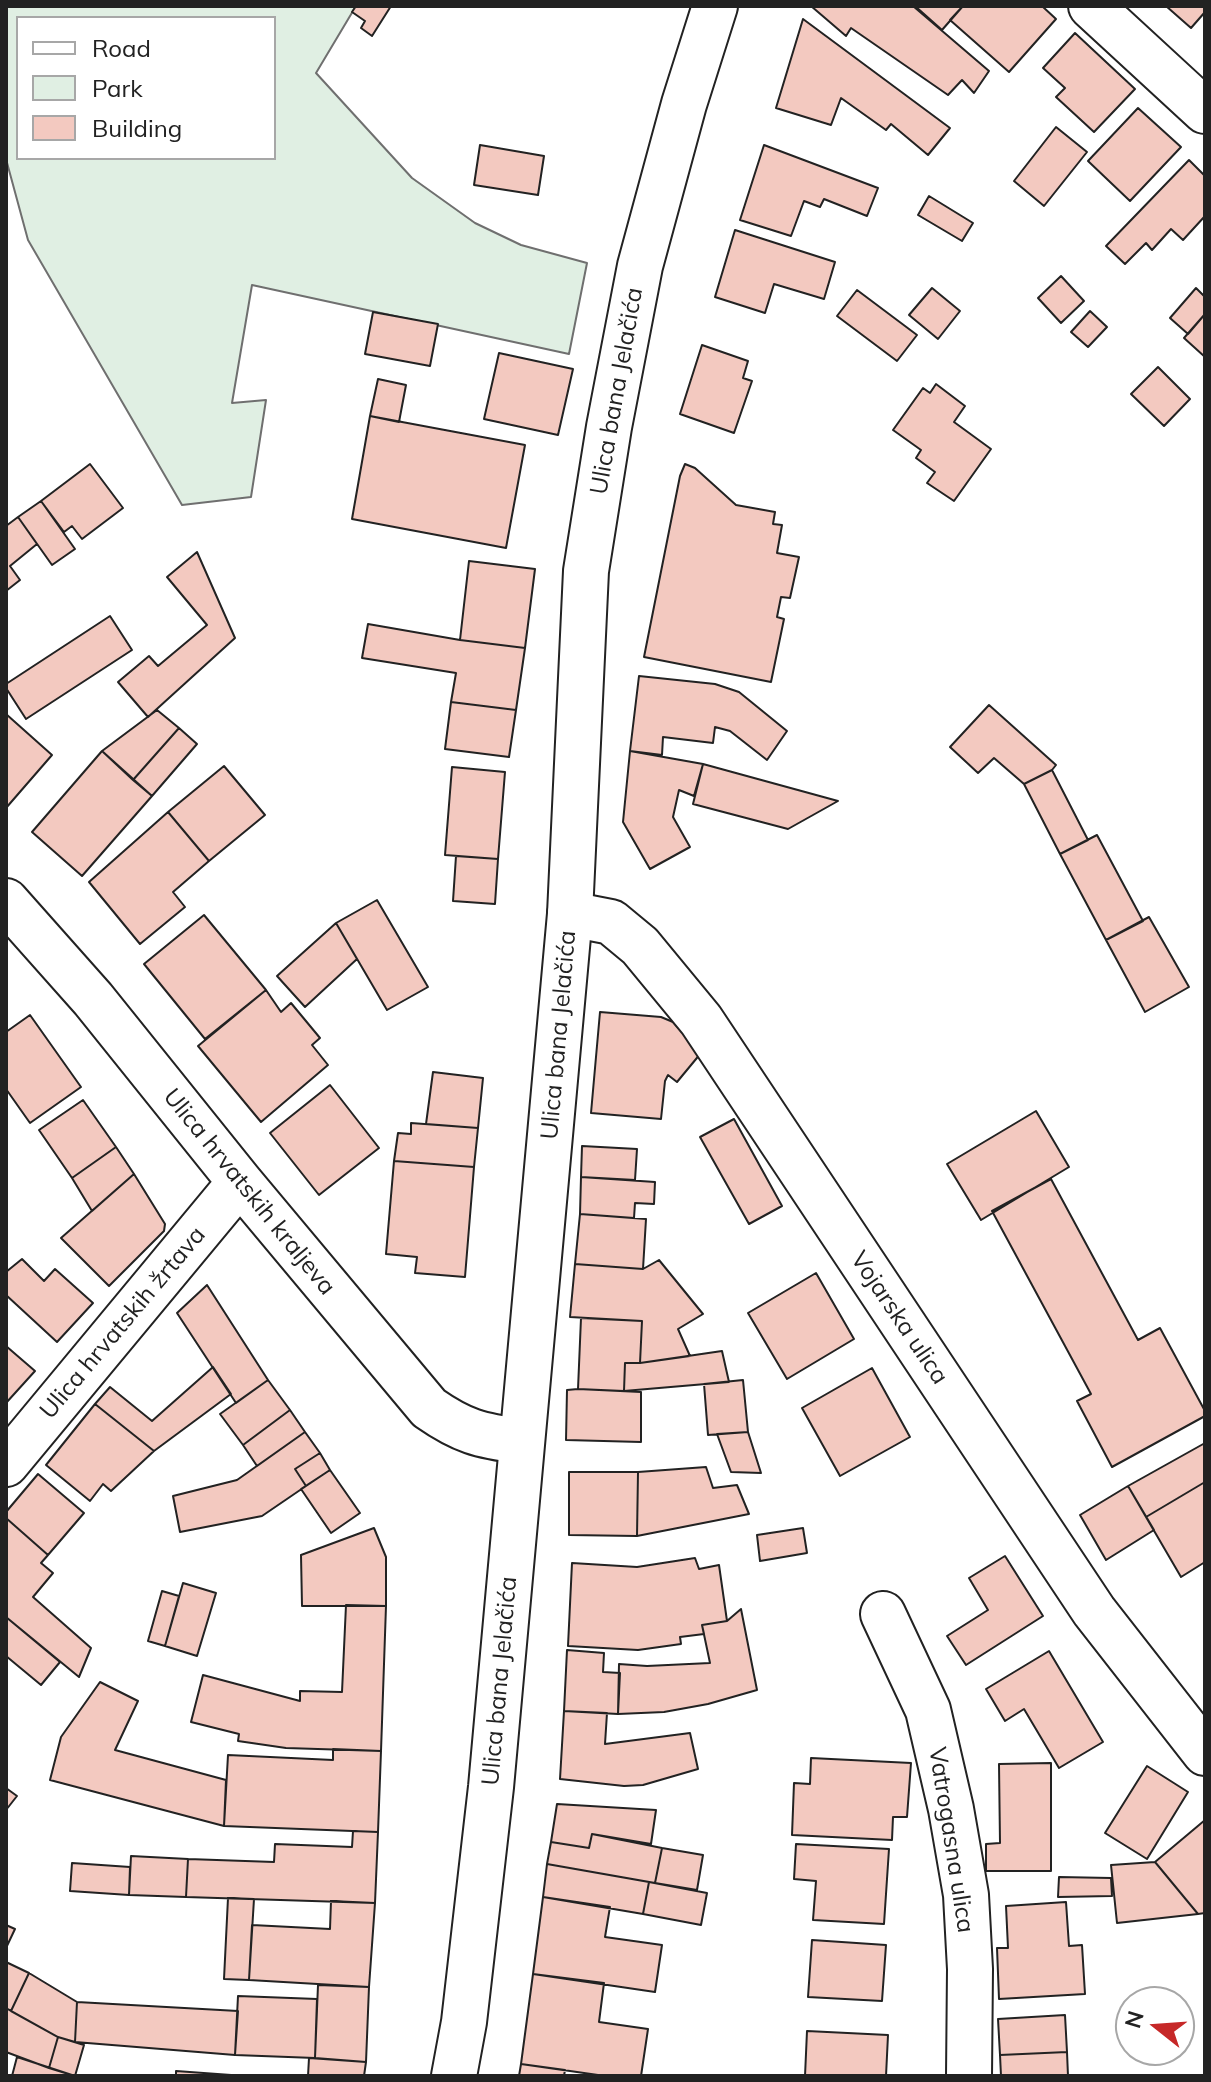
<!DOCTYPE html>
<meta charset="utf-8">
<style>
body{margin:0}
#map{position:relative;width:1211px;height:2082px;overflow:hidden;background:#fff;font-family:Mulish,sans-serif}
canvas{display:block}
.frame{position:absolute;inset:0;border:8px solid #222;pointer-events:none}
.legend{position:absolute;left:16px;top:16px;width:260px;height:144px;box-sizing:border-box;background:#fff;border:2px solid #a7a7a7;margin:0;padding:10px 14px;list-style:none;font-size:24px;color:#222}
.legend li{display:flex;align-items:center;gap:16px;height:40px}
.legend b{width:40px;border:2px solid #a7a7a7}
.north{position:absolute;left:1115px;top:1986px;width:80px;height:80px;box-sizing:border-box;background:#fff;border:2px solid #a7a7a7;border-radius:50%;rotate:287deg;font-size:22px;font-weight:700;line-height:32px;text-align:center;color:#222}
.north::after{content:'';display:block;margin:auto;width:28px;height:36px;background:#c62828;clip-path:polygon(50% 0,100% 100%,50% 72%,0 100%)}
</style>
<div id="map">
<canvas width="1211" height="2082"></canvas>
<div class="frame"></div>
<ul class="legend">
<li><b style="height:10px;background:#fff"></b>Road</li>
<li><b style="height:22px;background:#e0efe3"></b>Park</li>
<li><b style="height:22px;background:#f3c9c0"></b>Building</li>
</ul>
<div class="north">N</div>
</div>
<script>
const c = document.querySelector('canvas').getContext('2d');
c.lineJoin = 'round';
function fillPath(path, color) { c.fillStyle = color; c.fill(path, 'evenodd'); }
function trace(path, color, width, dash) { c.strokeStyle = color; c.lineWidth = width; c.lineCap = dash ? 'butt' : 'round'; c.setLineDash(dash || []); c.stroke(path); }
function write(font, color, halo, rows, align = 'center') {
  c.font = font + ' Mulish,sans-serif'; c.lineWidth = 6; c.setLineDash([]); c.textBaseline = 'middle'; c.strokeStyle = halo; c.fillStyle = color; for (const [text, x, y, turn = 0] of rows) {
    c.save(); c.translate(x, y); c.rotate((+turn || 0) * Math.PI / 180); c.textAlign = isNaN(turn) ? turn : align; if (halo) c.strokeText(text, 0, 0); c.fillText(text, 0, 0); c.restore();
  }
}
const green = new Path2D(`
 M6,6h350l-40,67 96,105 63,45 46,22 66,18 -18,91 -317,-69 -20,118 34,-3 -15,97 -69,8 -154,-265 -22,-81zM18,18h256v140h-256z`);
fillPath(green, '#e0efe3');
trace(green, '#6f6f6f', 2);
const building = new Path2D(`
 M356,6h35l-19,30 -11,-8 4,-7 -13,-9z
 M811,6h102l76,65 -15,22 -12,-13 -14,15 -97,-67 -5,8z
 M915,6h48l-21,24z
 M963,6h79l14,13 -47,53 -59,-52z
 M1166,6h39v6l-14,16z
 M803,19l147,109 -22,27 -37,-31 -5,6 -45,-32 -10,27 -55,-17z
 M1075,33l60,56 -41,43 -38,-35 9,-9 -22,-20z
 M1138,108l43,39 -51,54 -42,-40z
 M1056,127l31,25 -43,54 -30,-25z
 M480,145l64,11 -6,39 -64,-10z
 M764,145l114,43 -11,28 -43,-17 -4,8 -16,-6 -13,35 -51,-16z
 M1189,160l16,16v40l-22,24 -12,-11 -19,21 -6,-7 -21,21 -19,-18z
 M929,196l44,27 -11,18 -44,-26z
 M735,230l100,32 -11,37 -50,-15 -9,29 -50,-16z
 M1061,276l23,25 -23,22 -23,-25z
 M932,288l28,23 -22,28 -29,-24z
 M1196,288l9,9v17l-17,20 -18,-16z
 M857,290l60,45 -20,26 -60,-45z
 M1090,311l17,16 -19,20 -17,-15z
 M373,312l65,12 -8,42 -65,-12z
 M1205,314v43l-21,-19z
 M702,345l46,16 -5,17 9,3 -18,52 -54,-19z
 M499,353l74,16 -15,66 -74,-16z
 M1158,367l32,32 -26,27 -33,-32z
 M378,379l28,6 -7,37 -29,-6z
 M936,384l29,22 -11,16 37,27 -37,52 -27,-18 8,-11 -19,-14 5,-8 -28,-20 30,-42 7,5z
 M370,416l155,29 -19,103 -154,-29z
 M90,464l33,44 -41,31 -10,-13 -8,6 -23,-31z
 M685,464l10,4 41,37 39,7 -2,12 9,1 -5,28 22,4 -9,41 -9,-1 -4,20 7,2 -13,63 -127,-25 36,-181z
 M41,501l34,48 -23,16 -34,-48z
 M18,517l19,27 -27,22 10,14 -14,11v-65z
 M197,552l38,86 -87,79 -30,-35 31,-26 9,10 49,-41 -40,-48z
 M469,561l66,8 -10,79 -65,-8z
 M110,616l22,34 -106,69 -20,-31v-4z
 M368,624l92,16 65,8 -9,62 -65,-8 5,-29 -94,-15z
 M639,676l76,8 24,8 48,39 -20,29 -37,-29 -15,-4 -2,16 -50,-6 -1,18 -32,-4z
 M451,702l65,8 -7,47 -64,-8z
 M989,705l67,60 -4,5 -28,14 -30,-26 -16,15 -28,-26z
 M157,710l22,18 -46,52 -31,-29z
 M6,714l46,41 -46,53z
 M179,728l18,16 -45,52 -19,-16z
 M102,751l50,45 -70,80 -50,-44z
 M630,751l73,13 -9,32 -15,-6 -6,27 17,30 -40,22 -27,-47z
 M703,764l135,37 -50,28 -95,-25z
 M224,766l41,49 -56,46 -41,-49z
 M452,767l53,5 -7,87 -53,-4z
 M1052,770l36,70 -28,14 -36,-70z
 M168,812l41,49 -36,31 12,15 -45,37 -51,-62z
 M1097,835l46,86 -37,19 -46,-86z
 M456,856l42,3 -3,45 -42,-3z
 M377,900l51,87 -41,23 -51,-87z
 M204,915l62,75 -61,49 -61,-75z
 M1149,917l40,70 -44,25 -39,-72z
 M336,923l21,36 -52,48 -28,-31z
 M266,990l15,22 10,-9 29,35 -8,7 16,20 -67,57 -63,-76z
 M600,1012l61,5 12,5 28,31 -24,29 -9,-7 -3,6 -4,38 -70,-6z
 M30,1015l51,72 -51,36 -24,-34v-57z
 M433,1072l50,6 -5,50 -52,-4z
 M330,1085l49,63 -60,47 -49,-62z
 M83,1100l33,47 -44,31 -33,-48z
 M1036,1111l33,56 -88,53 -34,-56z
 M734,1119l48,87 -33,18 -49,-87z
 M411,1123l67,5 -4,39 -80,-6 4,-28 13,1z
 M582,1146l55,3 -2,31 -54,-3z
 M116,1147l18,27 -42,37 -20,-33z
 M394,1161l80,6 -9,110 -50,-4 2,-16 -31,-3z
 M134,1174l31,50 -1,7 -55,55 -48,-48z
 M581,1177l74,5 -1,22 -19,-1 -1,15 -54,-4z
 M1051,1179l87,161 22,-12 45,83v5l-93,51 -35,-66 14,-7 -99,-183z
 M580,1214l66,5 -3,50 -68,-5z
 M22,1259l22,22 11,-12 38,34 -36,39 -51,-47v-23z
 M659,1260l44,54 -25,15 12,27 -50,7 2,-42 -72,-4 5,-53 68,5z
 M816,1273l38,66 -67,40 -39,-66z
 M207,1285l61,95 -32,23 -59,-90z
 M581,1318l61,3 -2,42h-15l-1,28 -46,-2z
 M6,1346l29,25 -29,32z
 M722,1351l7,31 -105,9 1,-28h15z
 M213,1367l18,27 -77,57 -59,-47 15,-17 42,34z
 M872,1368l38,69 -70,39 -38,-68z
 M268,1380l22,30 -47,35 -23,-31z
 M743,1380l5,52 -40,3 -4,-51z
 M578,1389l63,3v50l-75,-2 1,-50z
 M95,1404l59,47 -43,40 -8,-7 -13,17 -44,-36z
 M290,1410l15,22 -48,34 -14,-21z
 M305,1432l15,21 -25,16 11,17 -44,30 -82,16 -7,-36 64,-16z
 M748,1432l13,41 -30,-1 -14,-38z
 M1205,1443v39l-59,35 -18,-31z
 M320,1453l10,17 -24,16 -11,-17z
 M706,1467l7,21 24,-3 12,29 -112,22 1,-64z
 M330,1470l30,43 -29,20 -30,-44z
 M569,1472h69l-1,64 -68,-1z
 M38,1474l46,39 -36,42 -42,-37v-6z
 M1205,1482v80l-24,15 -35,-60z
 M1128,1486l26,44 -48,30 -26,-45z
 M6,1518l42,37 -7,8 12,10 -20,24 58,51 -12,29 -73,-60z
 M374,1528l12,29v49h-84l-1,-51z
 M803,1528l4,25 -47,8 -3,-26z
 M1005,1556l38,60 -77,49 -19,-29 41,-26 -19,-32z
 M695,1558l4,11 20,-4 8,56 -25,4 2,9 -24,3 1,7 -43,6 -70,-4 4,-83 65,4z
 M183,1583l33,10 -19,63 -32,-10z
 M162,1591l17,5 -14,50 -17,-5z
 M346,1605l40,1 -5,145 -95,-3 -48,-7 1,-7 -48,-12 12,-47 97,26v-10l42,1z
 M741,1609l16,81 -49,14 -44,8 -46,2 1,-50 28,2 63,-3 -8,-38 25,-4z
 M6,1617l54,45 -19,23 -35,-29z
 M567,1650l37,3 -1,19 17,1 -2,41 -54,-3z
 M1049,1651l54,91 -44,26 -35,-59 -19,12 -19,-32z
 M100,1682l38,19 -23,49 111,30 -2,46 -174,-46 11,-43z
 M564,1711l43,2 -2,31 85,-11 8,36 -55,16 -19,1 -64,-7z
 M333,1749l48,2 -3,81 -154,-6 4,-71 105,5z
 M811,1758l100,5 -4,54h-14l-1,23 -100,-5 2,-52 16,1z
 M1051,1763v108h-65v-27l14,-1 -1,-79z
 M1147,1766l41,26 -41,67 -42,-26z
 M6,1788l11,8 -11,14z
 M557,1804l99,6 -5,34 -59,-10 -3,14 -38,-6z
 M1205,1820v93l-7,1 -43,-52z
 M353,1831l25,1 -3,71 -189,-6 2,-38 86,3 1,-18 77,3z
 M592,1834l70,14 -7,35 -108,-19 4,-22 38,6z
 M796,1844l93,5 -5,75 -71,-4 3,-39 -22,-2z
 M662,1848l41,7 -6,35 -42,-7z
 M131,1856l57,3 -2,38 -57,-2z
 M1155,1862l43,52 -81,9 -6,-58z
 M72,1863l58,4 -1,28 -59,-4z
 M547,1864l102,18 -6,32 -100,-17z
 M1059,1877l52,1 1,18 -54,1z
 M649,1882l58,11 -6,32 -58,-11z
 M543,1897l67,10 -5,30 57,8 -7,47 -122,-18z
 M228,1898l26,1 -5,81 -25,-1z
 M331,1901l44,2 -6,84 -120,-7 3,-55 78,4z
 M1066,1902l3,44 13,-1 3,49 -86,5 -2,-51h11l-2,-42z
 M6,1925l9,4 -9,19z
 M812,1940l74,5 -4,56 -74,-4z
 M6,1962l23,11 -18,38 -5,-3z
 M29,1973l48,29 -2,40 -17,-5 -47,-26z
 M533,1974l71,9 -5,39 49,7 -7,47h-36l-84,-12z
 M318,1985l51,2 -3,75 -51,-4z
 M238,1996l79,3 -2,59 -80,-3z
 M77,2002l161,9 -3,44 -160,-13z
 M6,2008l52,29 -9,31 -43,-16z
 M1065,2015l2,37 -67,3 -2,-36z
 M807,2031l81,4 -2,41h-81z
 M58,2037l26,8 -9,31 -26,-8z
 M1067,2052l1,24h-67l-1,-21z
 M17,2057l58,19h-63z
 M309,2058l57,4 -2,14h-56z
 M521,2064l44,6 -1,6h-45z
 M176,2071l69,5h-69z`);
fillPath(building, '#f3c9c0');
trace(building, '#222', 2);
const minor = new Path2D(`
 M1091,6l114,105
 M6,901l87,98 147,183 189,226c33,23 51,28 92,33
 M570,914l41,8 29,24 61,74 393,591 111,142
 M6,1464l234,-282
 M883,1614l45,96 23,99 15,86 4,74 -1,107`);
const major = new Path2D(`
 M454,2076l10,-54 27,-235 79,-873 16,-343 23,-144 31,-161 44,-162 31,-98`);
trace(minor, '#222', 48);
trace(major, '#222', 48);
trace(minor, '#fff', 44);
trace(major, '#fff', 44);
write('24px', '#222', '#fff', [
 ["Ulica bana Jelačića",617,391,-80],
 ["Ulica bana Jelačića",559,1035,-85],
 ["Ulica hrvatskih kraljeva",249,1192,51],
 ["Vojarska ulica",899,1318,56],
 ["Ulica hrvatskih žrtava",123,1323,-50],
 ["Ulica bana Jelačića",500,1681,-85],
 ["Vatrogasna ulica",951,1840,81]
]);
</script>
